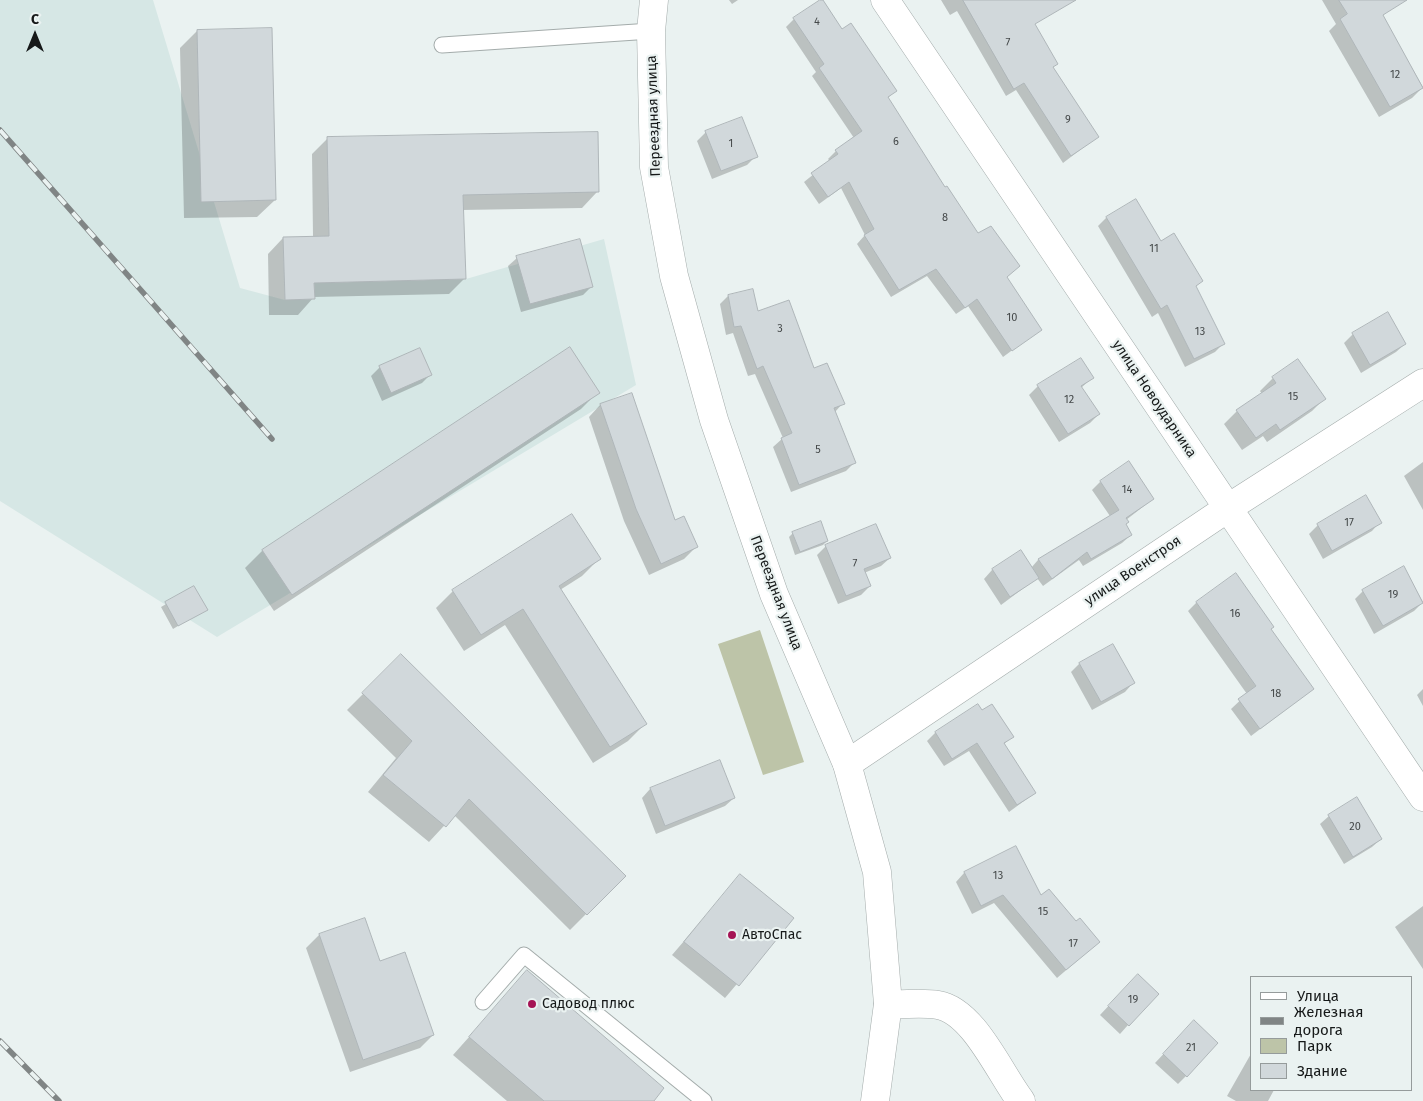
<!DOCTYPE html>
<meta charset="utf-8">
<style>
body{margin:0}
#map{position:relative;width:1423px;height:1101px;overflow:hidden;background:#eaf2f1;font-family:"Fira Sans",sans-serif}
canvas{display:block}
.legend{position:absolute;left:1250px;top:976px;width:162px;height:115px;box-sizing:border-box;background:#eaf2f1;border:1px solid #959b9b;margin:0;padding:6px 9px;list-style:none;font-size:15px;color:#161919}
.legend li{display:flex;align-items:center;gap:10px;height:25px}
.legend b{width:25px;border:1px solid #959b9b}
.north{position:absolute;left:10px;top:10px;width:50px;height:50px;-webkit-text-stroke:4px #eaf2f1;paint-order:stroke;rotate:0deg;font-size:14px;font-weight:700;line-height:20px;text-align:center;color:#161919}
.north::after{content:'';display:block;margin:auto;width:18px;height:22px;background:#161919;clip-path:polygon(50% 0,100% 100%,50% 72%,0 100%)}
</style>
<div id="map">
<canvas width="1423" height="1101"></canvas>
<ul class="legend">
<li><b style="height:6px;background:#fff"></b>Улица</li>
<li><b style="height:6px;background:#808585"></b>Железная дорога</li>
<li><b style="height:14px;background:#bdc4a8"></b>Парк</li>
<li><b style="height:14px;background:#d1d8db"></b>Здание</li>
</ul>
<div class="north">С</div>
</div>
<script>
const c = document.querySelector('canvas').getContext('2d');
c.lineJoin = 'round';
function fillPath(path, color) { c.fillStyle = color; c.fill(path, 'evenodd'); }
function trace(path, color, width, dash) { c.strokeStyle = color; c.lineWidth = width; c.lineCap = dash ? 'butt' : 'round'; c.setLineDash(dash || []); c.stroke(path); }
function write(font, color, halo, rows, align = 'center') {
  c.font = font + ' "Fira Sans",sans-serif'; c.lineWidth = 4.5; c.setLineDash([]); c.textBaseline = 'middle'; c.strokeStyle = halo; c.fillStyle = color; for (const [text, x, y, turn = 0] of rows) {
    c.save(); c.translate(x, y); c.rotate((+turn || 0) * Math.PI / 180); c.textAlign = isNaN(turn) ? turn : align; if (halo) c.strokeText(text, 0, 0); c.fillText(text, 0, 0); c.restore();
  }
}
fillPath(new Path2D(`
 M0,0h153l87,288 45,12 30,-1 -1,-16 152,-4 138,-40 32,146 -419,252 -217,-136z`), '#d6e7e5');
fillPath(new Path2D(`
 M760,630l44,132 -41,13 -45,-131z`), '#bdc4a8');
fillPath(new Path2D(`
 M729,0h9l-6,4z
 M941,0h63l53,64 -5,4 45,69 -34,26 -47,-73 -10,6 -49,-85 -7,4z
 M1322,0h58l7,12 -5,4 41,71 -11,11 -33,19 -50,-86 7,-7z
 M794,19l48,12 54,59 -8,8 56,91 34,46 41,31 -13,12 35,51 -38,28 -35,-51 -12,8 -29,-38 -36,21 -34,-53 8,-9 -24,-47 -22,16 -15,-22 26,-21 -2,-2 8,-8 18,-13 -42,-62 4,-4 -30,-45z
 M197,31l78,169 -18,17 -73,1 -4,-170z
 M706,132l50,24 -9,9 -35,14 -15,-38z
 M327,139l270,53 -15,16 -120,2 3,68 -16,16 -135,3 -16,18h-29l-1,-61 15,-16 30,-1 -1,-83z
 M1135,200l26,42 41,39 -7,6 28,57 -8,8 -30,15 -27,-54 -6,4 -54,-91 8,-8z
 M517,258l75,28 -9,9 -62,17 -13,-46z
 M728,296l29,17 86,90 -8,9 19,51 -8,8 -55,21 -18,-45 10,-9 -28,-64 -7,2 -15,-43 -7,2 -6,-31z
 M1353,334l52,10 -9,8 -35,21 -17,-30z
 M569,349l29,43 -17,17 -307,202 -29,-43 17,-17z
 M380,367l50,8 -8,8 -40,18 -11,-25z
 M1092,378l-11,10 18,26 -9,9 -31,19 -30,-47 9,-9z
 M1273,378l52,20 -13,13 -45,31 -4,-6 -21,14 -18,-26 13,-13 25,-17 -2,-3z
 M600,405l74,117 22,25 -12,12 -35,16 -25,-54 -35,-104z
 M1423,462v48l-19,-34z
 M1100,482l53,17 -27,21 -1,4 6,11 -9,8 -39,23 -4,-6 -36,26 -6,-8 -36,27 -17,-26 8,-9 29,-18 10,16 7,-8 72,-44 -18,-26z
 M1366,497l14,25 -8,9 -49,28 -14,-25 9,-9z
 M793,533l34,8 -4,4 -28,10 -6,-18z
 M826,546l64,12 -9,8 -17,7 6,13 -9,9 -23,9 -21,-49z
 M599,559l-17,17 -22,14 85,134 -17,17 -35,22 -88,-138 -41,26 -28,-43 17,-17z
 M1403,567l20,35 -9,9 -40,23 -19,-35 8,-8z
 M194,588l12,21 -33,20 -12,-22z
 M1197,602l72,28 44,59 -62,47 -20,-27 16,-15 -59,-83z
 M401,656l223,220 -54,54 -116,-115 -25,27 -61,-50 28,-34 -49,-48z
 M1079,664l54,19 -8,9 -33,18 -21,-38z
 M1423,689v17l-6,-11z
 M978,706l4,6 30,25 -9,8 32,48 -26,19 -40,-61 -25,15 -17,-25 8,-8z
 M719,761l15,37 -9,8 -69,28 -14,-36 8,-9z
 M1329,816l52,23 -9,8 -28,17 -24,-40z
 M1015,847l26,50 58,45 -42,36 -63,-75 -22,11 -16,-32 8,-9z
 M740,876l52,43 -67,79 -53,-43z
 M1423,906v63l-28,-42z
 M364,920l15,42 54,73 -13,13 -70,24 -44,-124 13,-13z
 M527,972l125,129h-145l-54,-46z
 M1129,984l-1,41 -8,9 -20,-19z
 M1186,1030v46l-8,8 -23,-21z
 M1252,1052v38h22l-6,11h-32l-9,-5z`), '#0003');
const building = new Path2D(`
 M820,0h3l19,29 9,-6 46,68 -9,6 57,90 2,-1 31,47 13,-7 29,40 -13,11 35,53 -30,21 -35,-52 -12,9 -29,-39 -37,21 -35,-55 10,-6 -25,-47 -21,15 -17,-24 27,-19 -3,-4 27,-19 -43,-63 5,-4 -31,-46z
 M963,0h113l-41,24 23,40 -5,3 46,70 -28,19 -47,-73 -10,6z
 M1339,0h68l-24,15 40,73 -33,19 -50,-88 7,-5z
 M272,28l4,172 -75,2 -4,-172z
 M742,117l16,40 -37,14 -16,-40z
 M598,132l1,60 -136,3 3,84 -152,4 1,16 -30,1 -2,-63 46,-1 -2,-99z
 M1136,199l25,42 13,-8 29,48 -7,5 29,58 -31,15 -27,-54 -6,4 -55,-92z
 M580,239l13,48 -63,17 -14,-48z
 M753,289l5,22 31,-11 25,68 13,-5 18,41 -11,4 22,55 -57,22 -18,-47 11,-5 -29,-67 -6,3 -16,-43 -7,1 -6,-32z
 M1388,312l18,32 -36,21 -18,-32z
 M570,347l30,46 -308,202 -30,-45z
 M420,348l12,27 -41,18 -12,-27z
 M1081,358l13,20 -13,8 19,28 -32,20 -31,-49z
 M1298,359l28,40 -46,31 -4,-6 -20,14 -20,-28 40,-27 -4,-6z
 M632,393l43,127 9,-4 14,31 -37,17 -25,-55 -36,-105z
 M1129,461l25,38 -28,19 3,4 -3,2 6,11 -41,24 -4,-7 -35,27 -14,-20 81,-49 -19,-29z
 M1366,495l16,28 -50,28 -15,-27z
 M572,514l29,45 -42,27 88,138 -37,23 -87,-138 -42,26 -29,-45z
 M821,521l7,20 -28,11 -8,-20z
 M876,524l15,34 -27,11 7,17 -25,10 -21,-51z
 M1021,550l18,28 -29,19 -18,-28z
 M1404,566l19,37 -40,23 -21,-36z
 M1236,573l38,54 -3,2 43,60 -54,40 -22,-30 18,-13 -60,-84z
 M194,586l14,24 -30,16 -13,-24z
 M1113,644l22,39 -34,19 -22,-39z
 M401,654l225,222 -39,39 -118,-116 -23,28 -63,-52 29,-34 -50,-48z
 M978,704l4,6 10,-6 22,33 -10,6 32,50 -19,12 -40,-62 -25,16 -17,-27z
 M720,760l15,38 -70,28 -15,-38z
 M1357,797l25,42 -29,18 -25,-42z
 M1016,846l25,49 8,-6 27,32 4,-3 20,24 -34,28 -63,-75 -22,11 -17,-34z
 M740,874l54,44 -55,68 -55,-44z
 M365,918l15,43 25,-9 29,83 -71,25 -44,-126z
 M527,970l137,118 -10,13h-110l-75,-64z
 M1138,974l21,20 -30,32 -21,-20z
 M1194,1020l24,23 -31,34 -24,-23z`);
fillPath(building, '#d1d8db');
trace(building, '#afb6b9', 1);
const lane = new Path2D(`
 M442,45l209,-14
 M483,1002l41,-47 180,146`);
const street = new Path2D(`
 M885,0l538,797
 M847,764l381,-256 195,-125
 M888,1004c16,1 34,-2 50,1 36,6 62,69 83,96`);
const secondary = new Path2D(`
 M654,0l-3,31 3,136 20,109 40,144 60,174 73,170 30,108 11,132 -13,97`);
trace(lane, '#a4acab', 17);
trace(street, '#a4acab', 29);
trace(secondary, '#a4acab', 29);
trace(lane, '#fff', 15);
trace(street, '#fff', 28);
trace(secondary, '#fff', 28);
const rail = new Path2D(`
 M0,130l272,309
 M0,1041l59,60`);
trace(rail, '#808585', 5.5);
trace(rail, '#eaf2f1', 4, [11]);
for (const [x, y, r, color] of [
 [732,935,5,"#a51455"],
 [532,1004,5,"#a51455"]
]) { const dot = new Path2D(); dot.arc(x, y, r, 0, 2 * Math.PI); c.fillStyle = color; c.fill(dot); trace(dot, '#eaf2f1', 2); }
write('11px', '#45494a', null, [
 ["4",817,22],
 ["7",1008,43],
 ["12",1395,75],
 ["9",1068,120],
 ["6",896,142],
 ["1",731,144],
 ["8",945,218],
 ["11",1154,249],
 ["10",1012,318],
 ["3",780,329],
 ["13",1200,332],
 ["15",1293,397],
 ["12",1069,400],
 ["5",818,450],
 ["14",1127,490],
 ["17",1349,523],
 ["7",855,564],
 ["19",1393,595],
 ["16",1235,614],
 ["18",1276,694],
 ["20",1355,827],
 ["13",998,876],
 ["15",1043,912],
 ["17",1073,944],
 ["19",1133,1000],
 ["21",1191,1048]
]);
write('14px', '#161919', '#eaf2f1', [
 ["Переездная улица",654,116,-92],
 ["улица Новоударника",1154,399,56],
 ["улица Военстроя",1133,571,-34],
 ["Переездная улица",776,593,69]
]);
write('14px', '#161919', '#eaf2f1', [
 ["АвтоСпас",742,935],
 ["Садовод плюс",542,1004]
], 'left');
</script>
